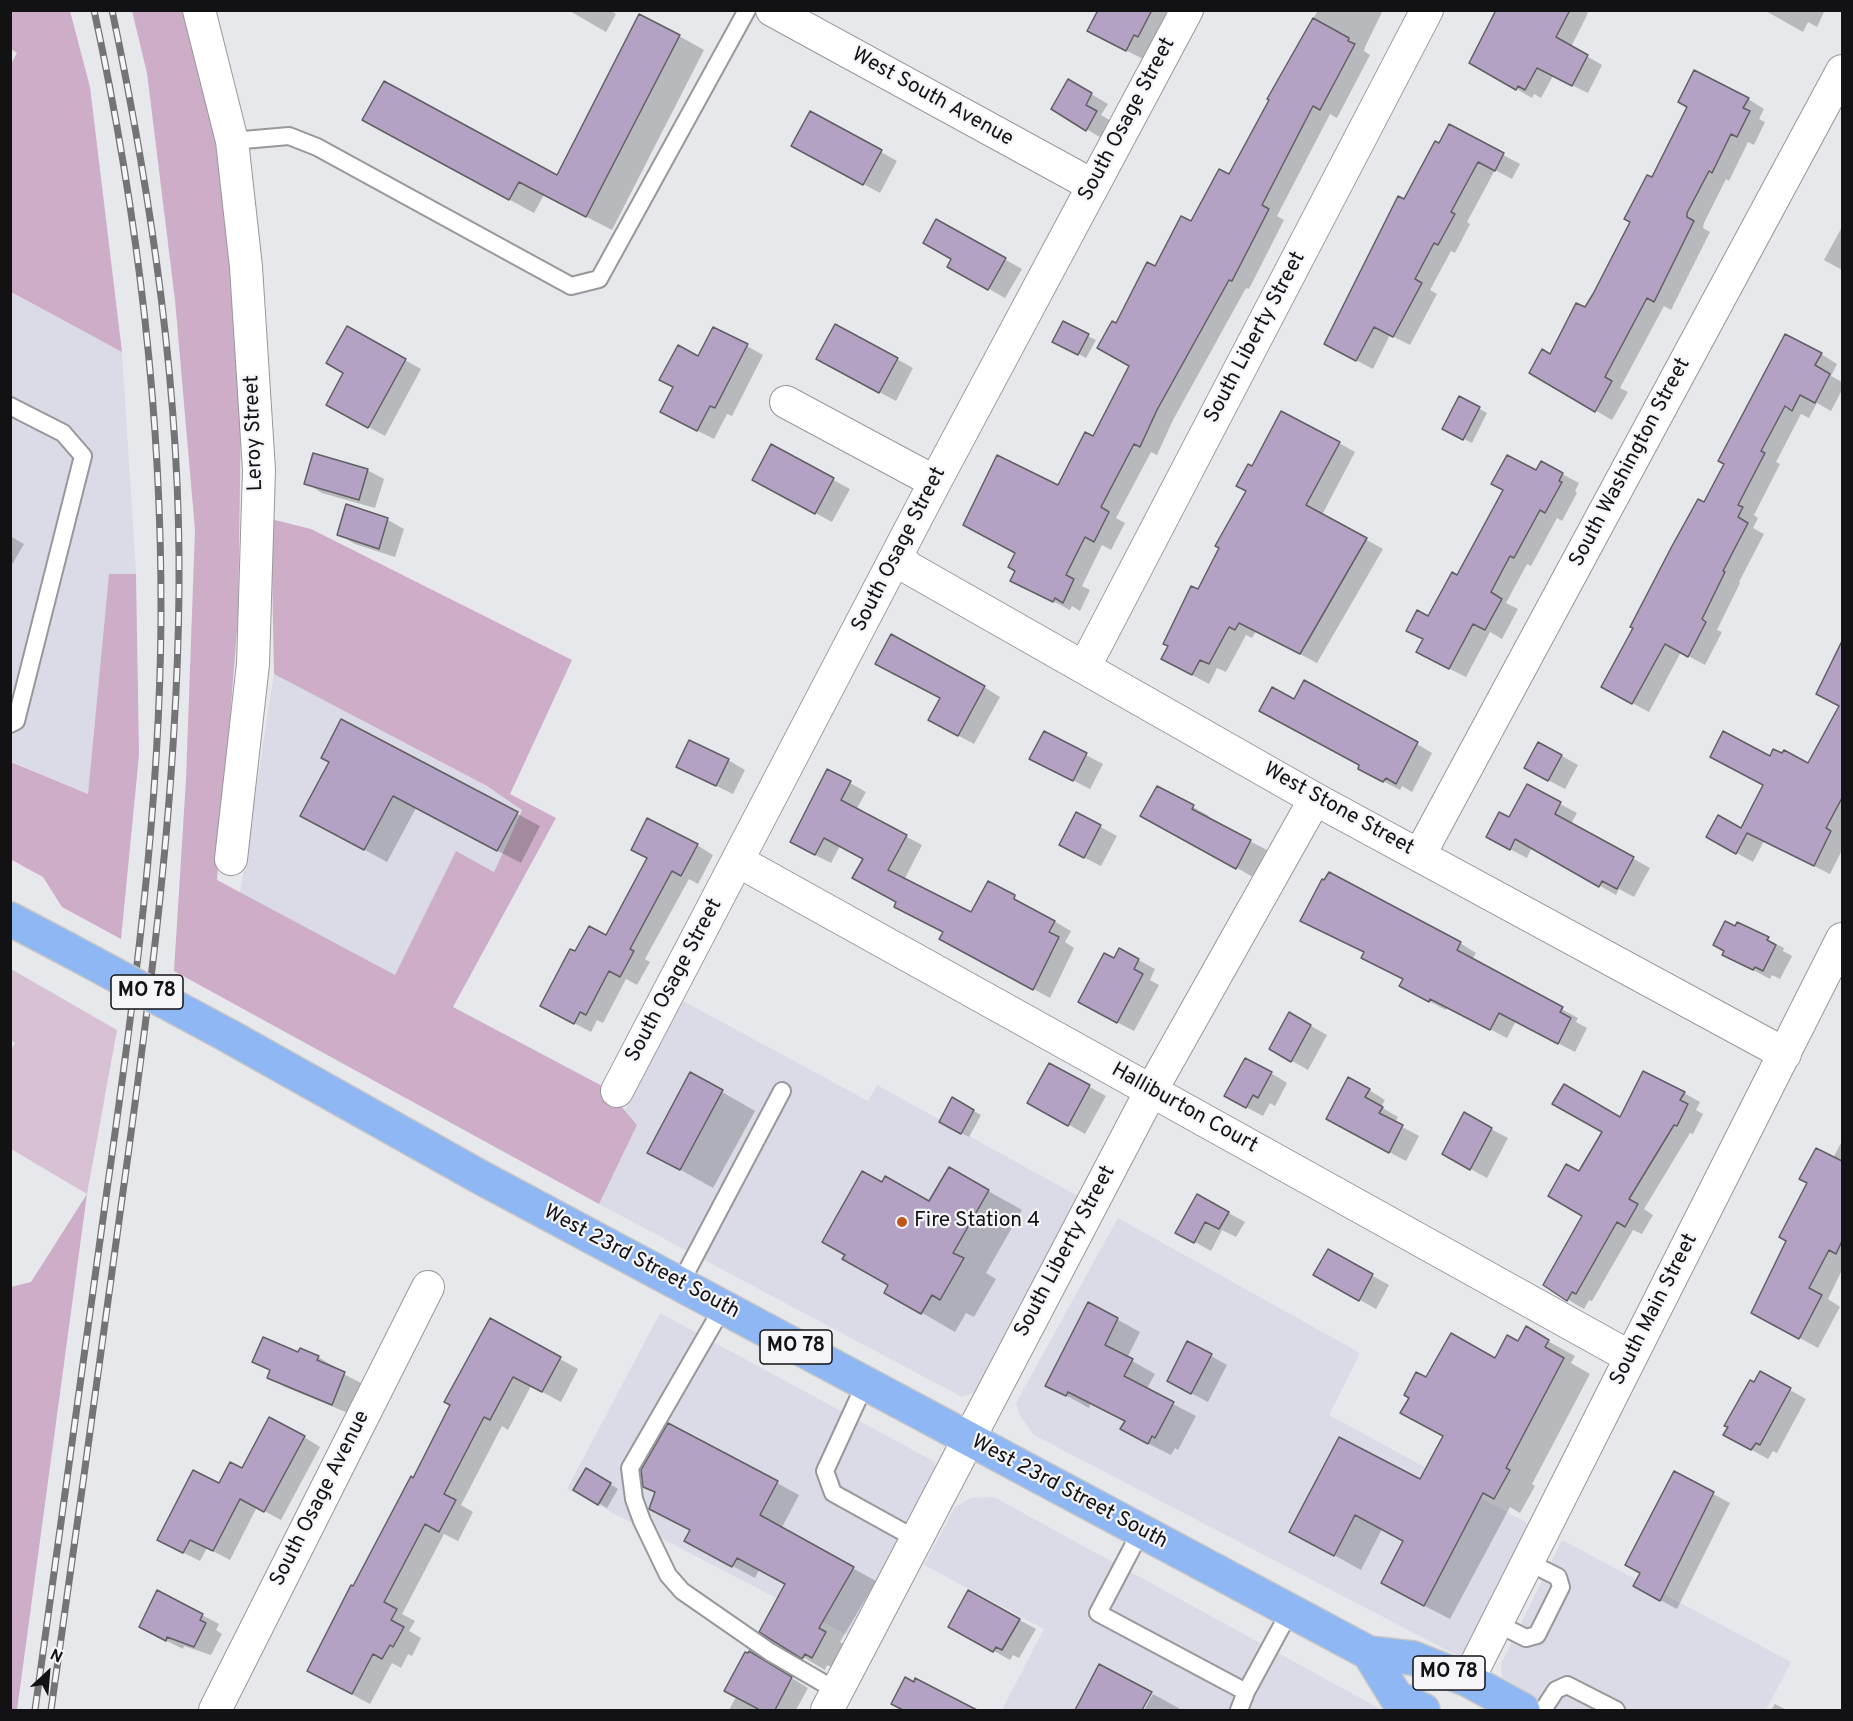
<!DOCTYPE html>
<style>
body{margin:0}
#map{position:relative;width:1853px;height:1721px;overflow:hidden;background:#e7e8ec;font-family:Overpass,sans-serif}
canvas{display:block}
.frame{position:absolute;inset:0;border:12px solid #121214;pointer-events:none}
.north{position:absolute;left:18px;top:1643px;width:60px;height:60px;-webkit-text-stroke:4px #f5f5fa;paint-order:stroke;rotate:26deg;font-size:16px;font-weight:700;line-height:24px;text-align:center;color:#121214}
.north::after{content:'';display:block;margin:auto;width:21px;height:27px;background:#121214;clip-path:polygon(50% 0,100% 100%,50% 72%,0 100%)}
</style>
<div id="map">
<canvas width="1853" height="1721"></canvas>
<div class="frame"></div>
<div class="north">N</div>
</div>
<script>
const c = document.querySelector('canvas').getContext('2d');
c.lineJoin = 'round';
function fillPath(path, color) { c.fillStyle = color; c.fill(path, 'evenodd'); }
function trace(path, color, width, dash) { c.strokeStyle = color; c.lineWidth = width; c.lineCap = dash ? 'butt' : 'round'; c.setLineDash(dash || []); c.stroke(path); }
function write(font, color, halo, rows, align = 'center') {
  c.font = font + ' Overpass,sans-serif'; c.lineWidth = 4.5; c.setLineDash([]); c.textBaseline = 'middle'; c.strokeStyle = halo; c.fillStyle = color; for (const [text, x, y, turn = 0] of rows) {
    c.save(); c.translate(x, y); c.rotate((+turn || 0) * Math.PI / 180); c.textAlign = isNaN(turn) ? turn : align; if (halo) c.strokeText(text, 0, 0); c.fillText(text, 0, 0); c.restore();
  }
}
fillPath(new Path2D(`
 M10,292l112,60 14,222h-27l-21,220 -77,-33z
 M274,674l213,112 35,23 -28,63 -38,-21 -61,125 -155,-83z
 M683,1001l185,100 9,-16 206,114 -105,193 -16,5 -363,-193 38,-79 -12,-15z
 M1118,1218l242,135 -31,62 202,110 -59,122 -14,9 -424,-221 -14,-19 -4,-13z
 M660,1313l275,149 1,16 -83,160 -286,-149z
 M994,1497l388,213h-380l42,-81 -120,-64 31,-58 16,-9z
 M1562,1540l229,122 -25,48h-209l-55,-32 -1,-14z`), '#dadbe6');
fillPath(new Path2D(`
 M11,969l106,61 -30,164 -76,-45 -1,-98 5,-8 -4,-3z`), '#d7c1d2');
fillPath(new Path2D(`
 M11,10l59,1 20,76 32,265 -111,-60 -1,-226 7,-13 -6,-4z
 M132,11h54l26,111 19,127 10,167 -3,202 -21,262 178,95 61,-124 38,21 28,-62 -35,-24 -213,-112 -3,-155 40,10 261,131 -62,134 46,24 -103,189 153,81 31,37 -38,79 -425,-233 12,-191 9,-250 -20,-230 -28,-227z
 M109,574h27l3,181 -18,184 -59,-32 -19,-30 -33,-18 1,-97 77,32z
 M87,1194l-70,516h-6v-423l20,-5z`), '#cdadc7');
fillPath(new Path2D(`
 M568,10h42l6,4 -10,18z
 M1099,10h69l-7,14 4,2 -10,19 -4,-2 -8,16 -38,-19z
 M1318,10h65l-18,37 -1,4 6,4 -33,63 -7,-4 -53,102 7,4 -35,69 -3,-1 -73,132 -16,35 -6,-3 -35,66 9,5 -14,27 -9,-5 -20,41 8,4 -10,21 -8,-5 -2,4 -58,-30 47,-93 35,-49 37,-72 -14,-41 39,-57 74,-92 41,-77 -2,-1z
 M1499,10h85l4,3 -17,34 31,18 -14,28 -35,-17 -12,22 -7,-4 -2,4 -61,-36z
 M1764,10h61l-8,17 -9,-5 -5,10z
 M679,36l25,14 -92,180 -68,-35 -10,18 -145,-79 168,43z
 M1069,81l39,23 -7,11 12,7 -10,17 -50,-30z
 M1748,99l16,10 -5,10 6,3 -11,23 -6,-3 -19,39 -3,-2 -22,44 -1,5 7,4 -39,78 -7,-4 -44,82 8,4 -16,28 -81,-47 20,-17 35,-47 67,-130z
 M1449,126l71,38 -8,15 -17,-9 -28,52 3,2 -15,29 -4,-2 -21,39 7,4 -27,51 -20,-10 -17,34 -31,-16 63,-152z
 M881,152l16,9 -17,32 -70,-38z
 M937,221l85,48 -17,29 -56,-32 4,-7z
 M1842,227v43l-18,-10z
 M1088,336l8,4 -10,18 -24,-13z
 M747,346l16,9 -31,61 -5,-2 -13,25 -36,-18 21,-63z
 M1821,354l16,10 -6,12 11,6v8l-11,21 -14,-8 -8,15 -8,-4 -25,48 4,2 -26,51 4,3 -5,10 11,6 -25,48 1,1 -23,47 5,2 -17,33 -24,-13 -32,60 -30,-16 86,-192z
 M897,359l16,9 -17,33 -62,-33z
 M405,360l16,9 -36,67 -41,-22 1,-42z
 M1460,398l27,15 -15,30 -20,-10z
 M1339,443l16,9 -33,63 61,34 -66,114 -61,-32 -4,7 -6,-3 -20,37 -9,-4 -8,16 -30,-16 19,-77 50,-100 5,-23z
 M771,446l79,43 -18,33 -62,-33z
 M1542,463l37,20 -4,8 2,2 -15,28 -5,-3 -26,48 -4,-2 -21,39 12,6 -16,30 -12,-7 -24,45 -32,-16 -10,-21 5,-22z
 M367,470l17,9 -9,29 -53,-15 -16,-10z
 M347,506l41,14 16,9 -9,28 -40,-13 -17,-10z
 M10,536l14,8 -14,24z
 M1842,645v205l-12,24 -66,-33 -11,21 -29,-16 18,-16 23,-45 5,-27 38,7 32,-59 -22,-12z
 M984,687l16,10 -26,47 -28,-15 -4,-30z
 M1294,701l123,43 15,9 -20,39 -10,-6 -2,4 -25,-13z
 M342,721l198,105 -19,37 -105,-55 -29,54 -62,-34 5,-67z
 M1044,733l59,31 -13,25 -43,-22z
 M1562,756l16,9 -13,24 -23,-12z
 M728,760l17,10 -12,24 -39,-19z
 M850,783l16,9 -10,18 66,35 -18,35 68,34 16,-31 83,48 -6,11 9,6 -24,50 -93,-50 -12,-16 -47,-30 -34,-43 -24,-13 -9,17 -24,-12z
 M1527,786l50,27 -6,11 79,44 -16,29 -15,-8 -3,6 -84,-48 -5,11 -23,-12 5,-26z
 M1193,807l16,9 -1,3 59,31 -14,27 -110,-62z
 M1077,814l40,22 -16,30 -24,-12z
 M697,845l16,10 -15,29 -9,-5 -44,80 5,3 -13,23 -11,-6 -23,44 -6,-3 -6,12 -32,-17 17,-62 30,-16z
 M1302,921l158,22 16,10 -4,7 106,58 -2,4 11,6 -12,24 -59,-31 -9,17 -60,-31 -1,3 -29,-15 -12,-16 -39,-27z
 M1738,924l46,24 -1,3 9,5 -12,23 -8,-4 -2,4 -30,-16 -5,-35z
 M1120,950l35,19 -5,11 9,5 -25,46 -38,-20z
 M1290,1014l37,21 -19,35 -37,-21z
 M1050,1065l56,31 -21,38 -56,-32z
 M1271,1073l16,10 -12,23 -5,-3 -7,13 -21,-11z
 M691,1074l64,37 -42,77 -64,-36z
 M1369,1090l16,10 -4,7 17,10 -3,6 24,13 -13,25 -62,-33z
 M1684,1093l16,9 -4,8 7,4 -10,20 -3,-1 -46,76 9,6 -11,19 -9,-4 -41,71 -3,-1 -5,9 -38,-22 38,-72 -5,-42 42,-54z
 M953,1099l28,16 -12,22 -28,-16z
 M1491,1129l17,9 -21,40 -27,-15z
 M1842,1141v129l-14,29 12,8 -22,41 -46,-25 61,-165z
 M949,1169l73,41 -36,63 10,6 -22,38 -8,-4 -11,19 -69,-40 4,-7 -8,-101 48,19z
 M1198,1196l47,26 -9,15 -14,-7 -11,21 -34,-19z
 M1328,1251l61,34 -13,24 -61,-34z
 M1089,1304l51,28 -13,26 28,16 -9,16 50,26 -18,34 -3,-2 -4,7 -26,-13 -19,-21 -35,-18 -2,5 -42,-23z
 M1526,1329l49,27 -4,7 19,11 -58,110 3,2 -15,27 -10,-6 -60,112 -41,-21 -4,-57 -23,-12 -21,41 -70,-39 129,-50 25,-45 -19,-57 70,-19 23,-17z
 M301,1350l17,7 17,10 -1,2 27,14 -13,30 -63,-26 -16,-10 2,-6 -17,-9 45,-8z
 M1211,1356l16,9 -19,37 -23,-12z
 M560,1359l18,10 -17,33 -30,-16 -23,44 -6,-4 -41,79 12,7 -15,29 -14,-7 -42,80 13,7 -6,10 12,7 -9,18 -4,-2 -7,14 -9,-5 -22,41 -43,-23 27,-93 98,-183 -6,-4z
 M1760,1373l46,26 -29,54 -4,-2 -5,8 -27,-15 13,-60z
 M304,1437l16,10 -39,73 -24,-13 -27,53 -23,-12 -7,13 -24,-12 43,-64z
 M587,1470l31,19 -11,19 -32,-19z
 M1674,1473l56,30 -53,106 -26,-14 -10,-22z
 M777,1483l22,12 -18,34 95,52 -36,61 7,4 -12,23 -8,-4 -2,5 -22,-13 -17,-73 -27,-14 -4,8 -47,-25z
 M969,1592l67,37 -17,29 -6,-3 -3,5 -60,-34z
 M202,1615l17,9 -3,6 6,4 -11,21 -27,-9 -1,3 -26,-13z
 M766,1662l42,26 -12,22h-67l7,-13z
 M1100,1666l50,26 -9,18h-64z
 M916,1680l57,30h-72l-9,-6z
 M1153,1694l29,16h-38z
 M1775,1704l12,6h-16z`), '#0003');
const building = new Path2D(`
 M1098,10h54l-14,27 -4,-2 -8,16 -39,-20z
 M1496,10h74l-14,27 32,18 -16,31 -35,-18 -12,22 -7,-4 -2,4 -47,-27z
 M639,14l41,21 -94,182 -67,-35 -10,18 -147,-80 22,-39 173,94z
 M1313,18l36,20 -1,3 7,3 -35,66 -7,-4 -51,99 7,4 -37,72 -3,-1 -72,130 -17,37 -6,-3 -33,63 8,5 -15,30 -9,-5 -19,38 8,4 -11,24 -8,-5 -2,4 -43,-21 5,-10 -7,-4 7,-14 -52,-28 34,-70 61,30 27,-53 8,4 36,-70 -32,-18 15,-27 4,2 31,-61 8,4 26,-50 10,5 28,-52 10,5 40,-74 -2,-1z
 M1694,70l55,28 -6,10 7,3 -13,26 -6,-3 -19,39 -3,-2 -22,42v4l7,4 -40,81 -7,-4 -42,79 7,4 -17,31 -66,-39 13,-24 8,5 26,-51 9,4 8,-13 37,-72 -6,-3 23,-44 5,2 35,-70 -9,-5z
 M1068,79l24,14 -6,12 11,6 -11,20 -35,-22z
 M810,111l72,39 -19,35 -72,-39z
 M1449,124l55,29 -9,18 -17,-9 -27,50 4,2 -17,31 -4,-2 -19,36 7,4 -29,54 -19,-10 -18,34 -32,-17 74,-148 6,3 31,-58 4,2z
 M936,219l70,39 -18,32 -41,-23 4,-8 -28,-16z
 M1063,321l26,13 -11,21 -26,-13z
 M835,324l63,34 -19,35 -63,-34z
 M347,326l59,33 -38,69 -42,-23 17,-32 -17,-10z
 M713,327l35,17 -33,64 -5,-2 -13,25 -37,-19 13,-25 -14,-7 19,-35 20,11z
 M1785,334l37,19 -7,12 15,9 -15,29 -15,-8 -8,16 -7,-5 -24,45 4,2 -27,52 5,2 -5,10 10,6 -25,48 2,1 -23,47 4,3 -18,35 -23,-13 -33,60 -31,-17 32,-59 -3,-1 42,-81 26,-47 6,3 20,-38 -6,-3z
 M1459,396l21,11 -17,33 -21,-11z
 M1281,411l59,31 -34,63 61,33 -67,116 -61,-31 -4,7 -6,-3 -20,37 -9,-4 -8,15 -31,-16 7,-13 -5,-2 28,-58 7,3 21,-41 -4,-2 31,-55 -10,-5 12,-22 4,2z
 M771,444l63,34 -19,36 -63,-34z
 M313,453l55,16 -9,31 -55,-16z
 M1507,455l29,15 5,-9 22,12 -4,8 3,1 -17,31 -5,-3 -26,48 -4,-2 -19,36 11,7 -17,31 -12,-6 -24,45 -33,-17 7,-13 -17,-8 11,-21 11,6 24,-44 5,3 46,-85 -12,-6z
 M346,504l42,14 -9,31 -42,-14z
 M891,634l94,52 -27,50 -30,-16 12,-22 -65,-34z
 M1842,641v157l-16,30 5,3 -17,35 -67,-33 -11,21 -30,-17 12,-22 23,13 22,-43 -53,-28 13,-26 47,25 3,-7 9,4 2,-3 24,13 31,-57 -23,-12z
 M1304,680l114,62 -22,42 -10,-6 -3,4 -25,-13 1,-4 -100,-54 13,-24 22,12z
 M341,719l177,93 -21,39 -104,-55 -29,54 -64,-34 29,-54 -8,-4z
 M1044,731l43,22 -14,28 -44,-22z
 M689,740l40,19 -13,27 -40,-19z
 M1538,742l24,13 -14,26 -24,-13z
 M827,769l24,12 -10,19 66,35 -19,35 83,42 17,-31 27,14 -1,4 41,22 -6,11 10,5 -26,53 -94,-51 4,-7 -49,-25 2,-5 -44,-24 11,-19 -39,-21 -9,17 -25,-13z
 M1527,784l34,18 -6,12 79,43 -17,32 -15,-8 -3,6 -84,-48 -5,11 -24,-13 13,-25 10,5z
 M1157,786l37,19 -2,4 59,31 -15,29 -96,-53z
 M1076,812l25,13 -17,33 -25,-13z
 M647,818l51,26 -17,32 -9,-5 -42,78 4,2 -14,26 -11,-6 -23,44 -6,-3 -6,12 -34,-18 30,-57 5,2 14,-25 17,9 41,-77 -16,-8z
 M1329,872l132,70 -4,8 106,57 -3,5 11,6 -13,26 -59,-31 -9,17 -60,-31 -1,3 -30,-16 4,-7 -42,-21 3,-6 -64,-31 22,-42 2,1z
 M1725,921l10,5 2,-4 32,15 -2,3 9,5 -13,26 -8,-4 -2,3 -31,-15 2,-4 -11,-6z
 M1119,948l20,11 -5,10 9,5 -26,49 -39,-21 26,-49 10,5z
 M1289,1012l22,13 -20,37 -22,-13z
 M1245,1058l27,14 -14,26 -5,-3 -7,13 -22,-12z
 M1049,1063l41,22 -22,41 -41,-23z
 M1643,1071l42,21 -5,8 8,4 -11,22 -3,-1 -45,74 9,5 -13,23 -8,-5 -41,72 -4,-2 -5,9 -24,-16 39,-69 -34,-20 18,-32 13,7 23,-39 -50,-28 12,-20 56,33z
 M690,1072l33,18 -43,80 -33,-17z
 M1348,1077l22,12 -5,8 18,10 -4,6 24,12 -14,28 -63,-34z
 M952,1097l22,13 -13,24 -22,-12z
 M1464,1112l28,16 -22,42 -28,-16z
 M1816,1148l26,13v80l-6,13 -7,-4 -20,38 13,7 -23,44 -48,-26 35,-72 -7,-4 28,-54 -8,-4z
 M949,1167l40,23 -36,63 11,5 -24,42 -8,-5 -11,19 -37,-21 4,-8 -46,-26 3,-4 -23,-13 40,-71 20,11 3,-6 44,25z
 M1197,1194l32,18 -10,17 -14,-7 -11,21 -19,-10z
 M1328,1249l45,25 -14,27 -46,-26z
 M1088,1302l30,16 -13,27 28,14 -9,17 50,26 -19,36 -3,-2 -4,8 -28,-15 5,-8 -4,-2 -53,-27 -2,4 -21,-10z
 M490,1318l71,39 -19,35 -29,-15 -23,43 -6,-3 -40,77 12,6 -17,32 -14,-8 -41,78 13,7 -6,11 13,7 -11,20 -3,-2 -8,14 -9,-5 -21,40 -45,-23 44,-86 2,1 58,-110 2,2 37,-73 -6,-3z
 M1526,1326l23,14 -4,7 19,11 -58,110 4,2 -16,29 -11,-6 -59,113 -43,-23 22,-42 -48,-26 -21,41 -45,-24 50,-95 81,42 23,-43 -43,-23 9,-15 -5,-3 12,-23 10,5 25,-44 44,25 12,-23 11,6z
 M263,1337l35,15 2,-4 19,8 -2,4 28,12 -13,33 -65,-27 3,-8 -18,-8z
 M1187,1341l25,13 -21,40 -24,-13z
 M1760,1371l31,17 -31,57 -4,-2 -5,7 -28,-15 5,-8 -4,-1 26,-46 4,2z
 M269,1417l36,19 -41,76 -24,-13 -27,52 -23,-11 -7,13 -26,-13 36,-70 26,13 11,-21 12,6z
 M668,1423l110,58 -18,34 94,52 -35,61 7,4 -14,26 -7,-4 -3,5 -43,-27 26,-48 -48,-26 -5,9 -48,-26 6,-11 -41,-21 6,-17 -12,-5 -2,-17z
 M586,1468l25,15 -13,22 -25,-15z
 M1674,1471l40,21 -54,109 -27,-15 7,-13 -15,-8z
 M157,1590l46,24 -3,6 6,3 -12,24 -27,-10 -1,4 -27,-14z
 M968,1590l52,29 -18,31 -6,-3 -3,5 -45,-25z
 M749,1651l43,26 -17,33h-15l-36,-19 21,-39 3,1z
 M1099,1664l53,28 -10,18h-67z
 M905,1677l9,5 1,-4 62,32h-74l-12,-6z`);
fillPath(building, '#b3a2c3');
trace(building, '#615f62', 1.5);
const lane = new Path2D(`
 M232,141l57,-5 28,11 254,139 28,-7 148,-269
 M10,406l53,27 20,23 -67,265 -6,3
 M680,1284l102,-193
 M723,1307l-93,161 4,31 8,22 26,54 14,16 88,61 67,39
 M865,1384l-40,87 8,22 83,46
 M1141,1531l-43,82 148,79 44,-81
 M1498,1624l28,14 11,-3 24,-48 -3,-10 -30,-15
 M1239,1710l7,-18
 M1543,1710l13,-20 11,-5 49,25`);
const street = new Path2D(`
 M199,10l33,131 14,126 13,203 -6,194 -22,195
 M772,10l320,175
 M786,402l149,80
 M898,556l11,12 406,231 470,255
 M1085,666l342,-656
 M1420,854l422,-783
 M738,861l892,496
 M617,1091l318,-609 252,-472
 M1468,1680l374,-741
 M215,1710l213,-423
 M827,1710l324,-619 164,-292`);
const primary = new Path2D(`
 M10,919l57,30
 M227,1035l253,142 889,476 44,5 55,22 55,30
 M1369,1653l27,44 27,13`);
trace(lane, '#98989c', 20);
trace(street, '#98989c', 34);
trace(primary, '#c6c6c7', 36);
trace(lane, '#fff', 16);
trace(street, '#fff', 32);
trace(primary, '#8eb7f3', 33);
const rail = new Path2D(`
 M35,1710c24,-173 48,-346 72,-520 27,-190 53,-381 54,-573 1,-204 -24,-408 -67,-607
 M51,1710c24,-170 48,-341 71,-511 28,-202 55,-404 57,-608 2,-195 -27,-391 -67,-581`);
trace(rail, '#747477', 7);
trace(rail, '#f5f5fa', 4.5, [14]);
const primaryBridge = new Path2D(`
 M67,949l160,86`);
trace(primaryBridge, '#c6c6c7', 36, []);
trace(primaryBridge, '#8eb7f3', 33);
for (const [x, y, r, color] of [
 [902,1222,6,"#bc5a1e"]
]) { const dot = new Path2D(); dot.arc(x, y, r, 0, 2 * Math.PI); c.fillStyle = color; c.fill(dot); trace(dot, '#f5f5fa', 2); }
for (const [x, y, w] of [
 [147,992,72],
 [796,1347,72],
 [1449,1673,72]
]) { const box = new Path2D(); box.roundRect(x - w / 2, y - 17, w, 34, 4.5); c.fillStyle = '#f5f5fa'; c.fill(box); trace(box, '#121214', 1.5); }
write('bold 20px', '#121214', null, [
 ["MO 78",147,992],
 ["MO 78",796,1347],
 ["MO 78",1449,1673]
]);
write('21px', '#121214', '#f5f5fa', [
 ["West South Avenue",932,98,29],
 ["South Osage Street",1128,120,-62],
 ["South Liberty Street",1256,338,-62],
 ["Leroy Street",255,433,-92],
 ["South Washington Street",1631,463,-62],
 ["South Osage Street",900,550,-63],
 ["West Stone Street",1338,810,29],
 ["South Osage Street",675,981,-62],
 ["Halliburton Court",1184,1109,29],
 ["South Liberty Street",1066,1252,-62],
 ["West 23rd Street South",641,1263,28],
 ["South Main Street",1655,1310,-63],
 ["West 23rd Street South",1069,1493,28],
 ["South Osage Avenue",321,1499,-63]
]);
write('21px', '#121214', '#f5f5fa', [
 ["Fire Station 4",914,1222]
], 'left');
</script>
